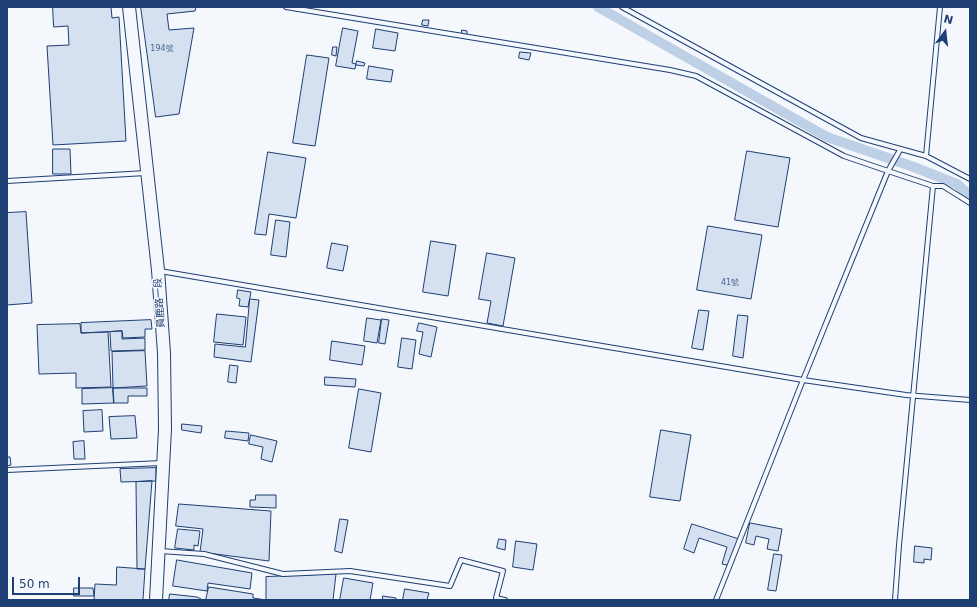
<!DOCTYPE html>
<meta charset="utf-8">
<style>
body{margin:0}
#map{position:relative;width:977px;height:607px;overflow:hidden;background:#f4f7fb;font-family:"DejaVu Sans",sans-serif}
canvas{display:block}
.frame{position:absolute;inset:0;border:8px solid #1d3f73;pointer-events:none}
.north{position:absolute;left:925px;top:12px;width:40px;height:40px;-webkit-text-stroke:3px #f4f7fb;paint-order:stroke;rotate:15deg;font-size:11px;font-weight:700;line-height:16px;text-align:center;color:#1d3f73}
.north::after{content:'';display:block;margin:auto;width:14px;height:18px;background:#1d3f73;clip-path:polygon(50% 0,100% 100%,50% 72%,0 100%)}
.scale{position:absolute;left:12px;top:577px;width:68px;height:18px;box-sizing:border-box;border:2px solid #1d3f73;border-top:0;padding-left:5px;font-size:12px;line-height:14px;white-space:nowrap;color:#1d3f73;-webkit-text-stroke:3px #f4f7fb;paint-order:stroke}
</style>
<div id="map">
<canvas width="977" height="607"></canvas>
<div class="frame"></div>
<div class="north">N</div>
<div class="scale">50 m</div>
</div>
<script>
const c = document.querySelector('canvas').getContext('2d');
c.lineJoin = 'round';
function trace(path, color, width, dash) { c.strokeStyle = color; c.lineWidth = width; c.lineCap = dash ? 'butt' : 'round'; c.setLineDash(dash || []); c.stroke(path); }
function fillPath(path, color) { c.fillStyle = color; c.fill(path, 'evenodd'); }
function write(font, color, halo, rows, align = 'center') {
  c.font = font + ' "DejaVu Sans","Noto Sans TC",sans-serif'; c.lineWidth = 3; c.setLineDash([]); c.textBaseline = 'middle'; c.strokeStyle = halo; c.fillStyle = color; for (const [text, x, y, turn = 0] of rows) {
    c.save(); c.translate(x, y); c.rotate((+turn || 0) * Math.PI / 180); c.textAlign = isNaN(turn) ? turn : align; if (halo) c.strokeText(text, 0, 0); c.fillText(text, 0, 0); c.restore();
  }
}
trace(new Path2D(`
 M598,7l229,130 84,29 46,18 13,12`), '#bed0e5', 10);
const building = new Path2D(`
 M53,7h58l1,11 7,-1 7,124 -73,4 -6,-99 22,-1 -1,-19 -14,1z
 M141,7h55l-1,4 -28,3 2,16 25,-2 -15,86 -23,3z
 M423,20h6l-1,6 -6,-1z
 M343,28l15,3 -6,32 4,1 -1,5 -19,-3z
 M376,29l22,4 -3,18 -22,-3z
 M462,30l5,1v4l-5,-1z
 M333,47h4l-1,9 -4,-1z
 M520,52l11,1 -2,7 -10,-2z
 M307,55l22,3 -14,88 -22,-3z
 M357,61l8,2 -1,3 -8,-1z
 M369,66l24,4 -2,12 -24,-3z
 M53,149h17l1,25h-18z
 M747,151l43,7 -12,69 -43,-7z
 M268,152l38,6 -10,60 -27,-4 -3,21 -11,-1z
 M26,212l6,91 -25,2v-92z
 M276,220l14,2 -4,35 -15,-2z
 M708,226l54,9 -11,64 -54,-9z
 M431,241l25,4 -8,51 -25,-4z
 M332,243l16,3 -5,25 -16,-3z
 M487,253l28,5 -12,68 -16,-3 4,-22 -12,-2z
 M238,290l13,2 -3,15 -9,-1 1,-7 -3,-1z
 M250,299l9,1 -8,62 -37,-5 1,-13 30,3z
 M699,310l10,1 -6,39 -11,-2z
 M217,314l29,3 -3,28 -29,-3z
 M738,315l10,1 -5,42 -10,-2z
 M367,318l14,2 -4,23 -13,-2z
 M382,319l7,1 -4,24 -6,-1z
 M151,320l1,9h-7v8l-22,1 -1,-7 -41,2v-10z
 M419,323l18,4 -6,30 -12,-3 4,-22 -6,-1z
 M80,324l1,9 27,-1 3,55 -35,1v-15l-37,1 -2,-49z
 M122,331v8l23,-1v12l-34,1 -1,-19z
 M402,338l14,2 -4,29 -14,-2z
 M332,341l33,5 -3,19 -32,-5z
 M145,351l2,35 -34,2 -1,-36z
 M230,365l8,1 -2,17 -8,-1z
 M325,377l31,2 -1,8 -30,-2z
 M113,388l1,15 -32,1v-15z
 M113,388h34v8h-19v7h-14z
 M359,389l22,4 -10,59 -22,-4z
 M102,410l1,21 -19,1 -1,-21z
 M135,416l2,22 -26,1 -2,-22z
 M182,424l20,2 -1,7 -19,-3z
 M661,430l30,5 -11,66 -30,-4z
 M226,431l23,2 -1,8 -23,-3z
 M251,435l26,6 -5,21 -11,-3 2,-12 -14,-3z
 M84,441l1,18h-11l-1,-17z
 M7,457h3l1,8 -4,1z
 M156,468v13l-35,1 -1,-13z
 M152,481l-7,88h-8l-1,-87z
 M256,495h20v13l-26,-1v-7h5z
 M179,504l92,7 -2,50 -69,-9 3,-23 -27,-3z
 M340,519l8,1 -6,33 -7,-2z
 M750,523l32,6 -4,22 -11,-2 2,-10 -13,-3 -2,9 -8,-2z
 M692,524l47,15 -8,27 -9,-2 5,-17 -28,-9 -5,15 -10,-4z
 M178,529l22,2 -2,15 -4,-1v5l-19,-2z
 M499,539l7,1 -1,10 -8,-2z
 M516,541l21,3 -4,26 -20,-3z
 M915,546l17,2 -1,12 -7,-1v4l-10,-1z
 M774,554l8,1 -6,36 -8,-1z
 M177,560l75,13 -2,16 -42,-6 -1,8 -34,-5z
 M117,567l28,2 -2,31h-49l1,-16 21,1z
 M336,574l-3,26h-67v-23z
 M344,578l29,5 -3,17h-30z
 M209,587l44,7v4l13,2h-60z
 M74,588h19l1,8h-20z
 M405,589l24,4 -2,7h-24z
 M170,594l27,3 6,3h-34z
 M383,596l13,2v2h-13z`);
fillPath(building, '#d5e0f0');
trace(building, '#1d3f73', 1);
const lane = new Path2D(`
 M286,7l384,63 26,6 148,80 44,15 12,-21
 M622,7l239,131 65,18 44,23
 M926,156l14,-149
 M7,181l139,-8
 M160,271l643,109 103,15 64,5
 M7,470l155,-7
 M160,551l44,3 79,20 67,-3 100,15 11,-26 42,11 -7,27 9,2
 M716,600l87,-220 85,-209 45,15h10l27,17
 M895,600l4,-55 34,-359`);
const secondary = new Path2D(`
 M129,7l29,263 6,83 1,76 -9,171`);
trace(lane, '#1d3f73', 6);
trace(secondary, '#1d3f73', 14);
trace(lane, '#f4f7fb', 4);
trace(secondary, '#f4f7fb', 12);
write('8px', '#4b6792', null, [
 ["194號",162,49],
 ["41號",730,283]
]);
write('10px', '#1d3f73', '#f4f7fb', [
 ["員鹿路一段",160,303,-94]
]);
</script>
